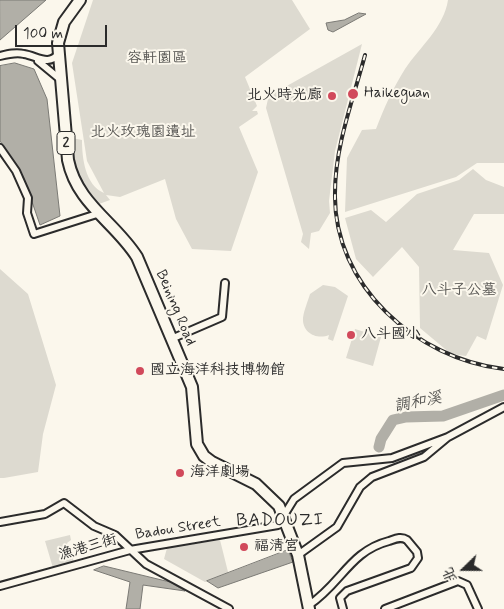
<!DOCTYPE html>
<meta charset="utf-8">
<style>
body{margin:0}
#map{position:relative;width:504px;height:609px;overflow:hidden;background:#fbf7ec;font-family:Mynerve,"LXGW WenKai TC",sans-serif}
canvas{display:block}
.north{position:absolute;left:439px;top:544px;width:50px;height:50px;-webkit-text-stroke:4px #fbf7ec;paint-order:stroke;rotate:248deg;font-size:14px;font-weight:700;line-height:20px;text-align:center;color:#2b2b2b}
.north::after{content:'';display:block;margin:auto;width:18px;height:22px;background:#2b2b2b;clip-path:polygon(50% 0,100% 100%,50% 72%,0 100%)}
.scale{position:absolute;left:15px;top:25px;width:92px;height:22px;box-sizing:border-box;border:2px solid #2b2b2b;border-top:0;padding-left:6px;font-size:15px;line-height:18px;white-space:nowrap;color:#2b2b2b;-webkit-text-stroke:4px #fbf7ec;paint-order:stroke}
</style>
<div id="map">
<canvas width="504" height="609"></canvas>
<div class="north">北</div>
<div class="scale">100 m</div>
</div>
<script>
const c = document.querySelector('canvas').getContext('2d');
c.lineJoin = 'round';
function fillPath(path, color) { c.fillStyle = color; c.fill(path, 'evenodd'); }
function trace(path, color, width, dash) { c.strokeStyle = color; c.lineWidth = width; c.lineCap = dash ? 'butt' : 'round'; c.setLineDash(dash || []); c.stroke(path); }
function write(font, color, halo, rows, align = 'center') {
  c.font = font + ' Mynerve,"LXGW WenKai TC",sans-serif'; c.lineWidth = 4; c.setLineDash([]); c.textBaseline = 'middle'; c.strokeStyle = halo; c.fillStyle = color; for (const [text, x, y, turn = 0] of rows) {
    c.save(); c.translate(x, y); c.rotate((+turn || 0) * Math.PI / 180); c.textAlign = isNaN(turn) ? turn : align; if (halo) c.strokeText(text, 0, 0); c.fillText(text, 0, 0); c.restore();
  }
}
fillPath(new Path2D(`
 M93,0h199l18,29 -65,48 12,29 -5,5h5l1,3 -19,13 19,45 -27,79 -39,-2 -16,-30 -11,-40 -45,18 -14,-2 4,5 -11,4c-22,-22 -24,-37 -27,-66l10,2c0,18 3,45 22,53l-17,-32 -15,-98z
 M448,0h56v163h-27l-21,14 -111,35 2,-54 15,-28 14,-1c8,-21 17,-41 29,-60 15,-22 39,-42 43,-69z
 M362,44l-27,107 -6,50 1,12 -11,18 -8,2 -2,16 -8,-7 2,-8 -37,-126 2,-9 8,-7z
 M473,169l13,11 18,7v27h-30l-21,36 36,3 14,32 -17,55 -9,-4 -11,20 -15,-2 -31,-26 -1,-61 -17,-20 -29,30 -17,-18 -11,-41 26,-8 15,12 31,-28 42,-14z
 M0,269l28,25 28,91 -13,49 -5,38 -34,6h-4z
 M323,285l12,2 13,9 -15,45 -5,-2 1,-4c-12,5 -27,-2 -26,-17 1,-8 5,-17 7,-24z
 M355,329l26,8 -8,29 -27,-8z
 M70,535l1,5 -4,3 7,19 -21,6 -8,-27z
 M220,540l9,36 -24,6 -41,-23 3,-11z`), '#dddad0');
const water = new Path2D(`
 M0,0h46l-46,40z
 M359,13l7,1 -33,18 -5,-2 -2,-7 18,-3z
 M15,63l19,6 13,30 13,117 -20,9 -11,-32 -12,-27 -17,-25v-75z
 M288,550l5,12 -75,26 -11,-7z
 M104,566l66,16 15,9 -42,-6 -3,24h-14l4,-27 -36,-12z`);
fillPath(water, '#b1afa7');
trace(water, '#7b7a75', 1);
trace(new Path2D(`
 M379,447l2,-8 12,-19 13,-3 37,-1 61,-21`), '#b1afa7', 11);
const street = new Path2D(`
 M0,56c8,-2 16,-4 24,-2 13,2 25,13 35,-1
 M38,61l23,19
 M0,148l16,23 12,27 -1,15 7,21 63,-20
 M171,339l51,-22 3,-34
 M0,522l45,-8 19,-11 30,23 21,9 31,29 83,45
 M298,555l39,-28 23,-40 12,-10 52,-20 24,-20 56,-30
 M0,586l130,-36 148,-25 16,-26 49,-36 49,-5 56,-21
 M309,605c32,-21 41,-54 80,-64 6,-2 12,-5 18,-1l10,12 1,6 -7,10 -64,23 -7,7 3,11
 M385,609l73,-28 9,4 11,24`);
const primary = new Path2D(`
 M80,0l-16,22 -6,21 10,117c9,44 47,62 69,97l55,130 5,57 7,12 8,6 44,22 23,22 19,49 11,54`);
trace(street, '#2b2b2b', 10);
trace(primary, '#2b2b2b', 14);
trace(street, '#fbf7ec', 6);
trace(primary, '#fbf7ec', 10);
const rail = new Path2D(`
 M365,55c-12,45 -30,91 -30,138 -2,93 82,166 169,176`);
trace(rail, '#2b2b2b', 4);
trace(rail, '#fbf7ec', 2, [5.5]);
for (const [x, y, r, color] of [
 [353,94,6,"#d1495b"],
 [332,96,5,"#d1495b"],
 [351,335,5,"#d1495b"],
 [140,371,5,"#d1495b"],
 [180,473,5,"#d1495b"],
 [244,547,5,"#d1495b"]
]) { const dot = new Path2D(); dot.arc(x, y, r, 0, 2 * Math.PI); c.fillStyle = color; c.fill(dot); trace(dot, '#fbf7ec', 2); }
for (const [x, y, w] of [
 [66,143,18]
]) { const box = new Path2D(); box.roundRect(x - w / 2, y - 11.5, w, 23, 4); c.fillStyle = '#fbf7ec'; c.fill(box); trace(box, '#2b2b2b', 1); }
write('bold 14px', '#2b2b2b', null, [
 ["2",66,143]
]);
write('15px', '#585754', '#fbf7ec', [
 ["容軒園區",157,59],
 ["北火玫瑰園遺址",143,133],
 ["八斗子公墓",459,291]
]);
write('15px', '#2b2b2b', '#fbf7ec', [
 ["Haikeguan",364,94],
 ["北火時光廊",322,96,"right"],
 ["八斗國小",361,335],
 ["國立海洋科技博物館",150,371],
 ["海洋劇場",190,473],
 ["福清宮",254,547]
], 'left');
write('15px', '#2b2b2b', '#fbf7ec', [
 ["Beining Road",175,308,67],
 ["Badou Street",178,529,-9],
 ["漁港三街",88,548,-16]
]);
write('italic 16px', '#5a5956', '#fbf7ec', [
 ["調和溪",418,403,-11]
]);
c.letterSpacing = '1px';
write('18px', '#2b2b2b', '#fbf7ec', [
 ["BADOUZI",280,521]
]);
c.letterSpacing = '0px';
</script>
